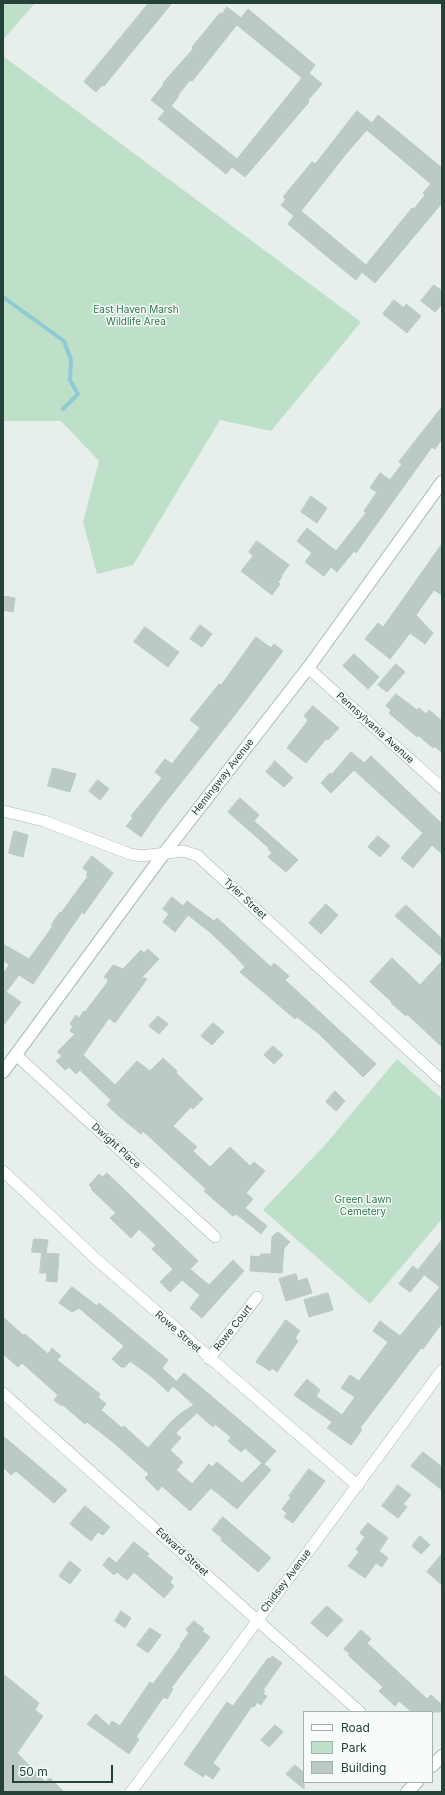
<!DOCTYPE html>
<style>
body{margin:0}
#map{position:relative;width:445px;height:1795px;overflow:hidden;background:#e6efeb;font-family:Inter,sans-serif}
canvas{display:block}
.frame{position:absolute;inset:0;border:4px solid #24423a;pointer-events:none}
.legend{position:absolute;left:303px;top:1711px;width:130px;height:72px;box-sizing:border-box;background:#f7fbf9;border:1px solid #a3b1ad;margin:0;padding:5px 7px;list-style:none;font-size:12px;color:#24423a}
.legend li{display:flex;align-items:center;gap:8px;height:20px}
.legend b{width:20px;border:1px solid #a3b1ad}
.scale{position:absolute;left:12px;top:1765px;width:101px;height:18px;box-sizing:border-box;border:2px solid #24423a;border-top:0;padding-left:5px;font-size:12px;line-height:14px;white-space:nowrap;color:#24423a;-webkit-text-stroke:3px #f7fbf9;paint-order:stroke}
</style>
<div id="map">
<canvas width="445" height="1795"></canvas>
<div class="frame"></div>
<ul class="legend">
<li><b style="height:5px;background:#fff"></b>Road</li>
<li><b style="height:11px;background:#bfe0c8"></b>Park</li>
<li><b style="height:11px;background:#bbcac4"></b>Building</li>
</ul>
<div class="scale">50 m</div>
</div>
<script>
const c = document.querySelector('canvas').getContext('2d');
c.lineJoin = 'round';
function fillPath(path, color) { c.fillStyle = color; c.fill(path, 'evenodd'); }
function trace(path, color, width, dash) { c.strokeStyle = color; c.lineWidth = width; c.lineCap = dash ? 'butt' : 'round'; c.setLineDash(dash || []); c.stroke(path); }
function write(font, color, halo, rows, align = 'center') {
  c.font = font + ' Inter,sans-serif'; c.lineWidth = 3; c.setLineDash([]); c.textBaseline = 'middle'; c.strokeStyle = halo; c.fillStyle = color; for (const [text, x, y, turn = 0] of rows) {
    c.save(); c.translate(x, y); c.rotate((+turn || 0) * Math.PI / 180); c.textAlign = isNaN(turn) ? turn : align; if (halo) c.strokeText(text, 0, 0); c.fillText(text, 0, 0); c.restore();
  }
}
fillPath(new Path2D(`
 M3,3h32l-32,37z
 M3,56l358,266 -90,109 -51,-11 -87,145 -36,9 -14,-52 16,-61 -38,-40h-58z
 M397,1059l45,40v120l-72,85 -107,-94 62,-65z`), '#bfe0c8');
trace(new Path2D(`
 M3,297l61,44 7,19 -1,20 8,14 -15,15`), '#8ec9d4', 4);
const building = new Path2D(`
 M149,3h23l-68,83 -2,-1 -6,7 -12,-10z
 M227,7l14,11 7,-9 67,56 -6,8 13,11 -14,16 1,2 -64,75 -13,-10 -6,7 -68,-55 7,-8 -14,-11 13,-16 -1,-1 30,-34 -1,-2 28,-34 2,1zM237,25l65,53 -65,81 -66,-53 8,-10 -1,-1 12,-15 2,1z
 M357,111l15,12 6,-8 64,53v35l-67,80 -13,-11 -6,8 -32,-26 -36,-30 6,-8 -13,-11 5,-6 -3,-2 29,-35 3,2zM367,130l64,54 -8,9 2,2 -11,14 -2,-1 -46,57 -65,-54 45,-57z
 M434,285l8,6v13l-7,8 -14,-11z
 M394,300l10,8 2,-4 15,12 -14,17 -24,-19z
 M442,407v32l-7,10 -3,-2 -76,106 -2,-2 -17,21 -6,-5 -7,9 -19,-14 7,-9 -15,-12 10,-13 29,23 30,-38 -2,-2 13,-19 -7,-4 10,-15 10,7 12,-16 -3,-2z
 M311,496l16,12 -10,15 -16,-11z
 M257,541l32,24 -8,11 1,1 -4,5 2,2 -8,11 -31,-24 12,-15 -4,-4z
 M442,544v51l-8,-5 -18,25 17,18 -8,11 -15,-11 -20,26 -25,-20 13,-16 5,4z
 M3,596l12,2 -2,14 -10,-2z
 M200,625l12,9 -10,13 -12,-8z
 M145,627l34,25 -11,15 -34,-25z
 M256,637l15,11 3,-4 9,7 -49,65 -73,92 -20,29 -15,-11 7,-8 -2,-2 31,-38 -7,-6 10,-13 7,5 28,-36 -10,-8 29,-36 2,1z
 M354,654l25,23 -11,12 -25,-23z
 M396,664l9,8 -18,20 -9,-7z
 M396,694l21,16 2,-2 7,6 3,-4 13,11v31l-8,-6 -1,2 -15,-13 -1,2 -28,-24 2,-3 -5,-4z
 M313,706l26,22 -11,12 -2,-1 -20,24 -19,-15 20,-26 1,-2 -4,-4z
 M351,752l13,11 7,-7 71,68v30l-10,-9 -19,23 -12,-10 22,-25 -69,-63 -23,23 -10,-10 9,-10 1,2z
 M275,761l18,17 -9,9 -18,-15z
 M53,768l23,6 -6,18 -22,-6z
 M98,780l11,9 -9,11 -11,-9z
 M240,798l19,17 -5,6 44,39 -12,12 -18,-15 4,-4 -4,-4 1,-1 -41,-36z
 M14,831l14,4 -5,22 -14,-4z
 M378,836l12,10 -10,11 -12,-10z
 M92,856l21,17 -29,41 -2,-2 -49,72 -14,-9 -13,17 15,10 -18,24v-52l6,-9 -6,-5v-16l26,15 24,-33 -2,-1 9,-13 1,1 27,-37 -2,-1 2,-3 -5,-4z
 M172,897l11,9 4,-5 27,20 3,-3 54,49 3,-4 15,13 -4,4 91,84 -13,13 -45,-44 -21,-16 -2,2 -55,-47 5,-5 -10,-11 -24,-23 -23,-18 -13,17 -12,-10 6,-8 -6,-5z
 M326,904l12,11 -17,19 -12,-11z
 M406,905l36,34v18l-47,-41z
 M148,949l11,10 -17,18 5,2 -32,44 -6,-5 -26,37 32,30 22,-24 13,10 13,-13 14,13 -1,2 27,26 -10,10 -2,-2 -18,19 24,21 -4,4 17,16 20,-20 20,19 4,-4 11,9 -19,22 7,6 -8,9 22,18 -6,8 -22,-18 -4,-2 -2,2 -20,-17 -9,-8 2,-2 -63,-58 -2,3 -21,-17 -13,-12 4,-5 -31,-30 -4,4 -7,-7 -4,3 -9,-9 6,-5 -5,-4 18,-18 -5,-3 3,-5 -3,-2 6,-9 3,3 5,-7 1,1 22,-29 1,-4 -4,-2 9,-12 10,4 18,-19 3,3z
 M392,958l28,27 22,-24v86l-35,-33 -1,2 -15,-13 1,-1 -22,-20z
 M158,1016l10,8 -9,10 -10,-8z
 M213,1023l11,9 -12,13 -11,-9z
 M273,1046l10,9 -9,9 -10,-9z
 M335,1091l10,10 -9,10 -10,-9z
 M107,1173l91,88 -8,8 19,16 24,-25 11,11 -42,47 -12,-10 10,-13 -18,-15 -12,12 -10,-10 13,-13 -21,-20 4,-4 -17,-16 -8,9 -21,-20 6,-5 -25,-24 1,-1 -3,-3 10,-11 3,3z
 M278,1232l12,10 -6,6 -2,25 -32,-2 1,-15 9,1 1,-3h10l1,-17z
 M34,1239l14,1 -2,13 -14,-1z
 M442,1240v83l-19,26 -2,-1 -61,80 2,2 -11,15 -24,-17 5,-6 -38,-27 13,-16 13,11 -4,6 26,19 13,-18 -14,-9 9,-13 9,6 29,-39 -15,-11 7,-10 20,15 40,-49 -22,-17z
 M42,1253l17,1 -2,28 -11,-1 1,-8h-7z
 M413,1266l11,9 -14,17 -11,-8z
 M296,1274l2,7 9,-3 5,15 -26,8 -7,-22z
 M72,1287l25,19 2,-3 69,57 -6,8 15,14 -3,2 10,-11 92,78 -12,13 7,6 -34,39 -26,-21 -21,23 -28,-25 -4,5 -13,-13 4,-4 -35,-31 -27,-21 -2,2 -22,-19h-3l-6,-5 4,-5 -36,-32 -4,4 -15,-13v-37l20,18 2,-1 23,20 4,-6 9,8 -4,4 43,34 -2,3 8,7 -5,6 21,18 2,-2 24,22 22,-25 11,-10 13,-8 -21,-19 -5,6 -16,-15 -22,-16 -5,6h-4l-9,-8 12,-13 -45,-38 -7,4 -13,-9zM197,1413l16,14 2,-3 16,13 -3,4 13,11 4,-4 18,16 -1,-1 -20,20 -25,-21 -5,5 -3,-3 -17,20 -16,-14 7,-8 -13,-12 11,-12 -5,-5z
 M328,1293l5,17 -24,7 -5,-17z
 M286,1320l14,11 -5,7 3,3 -21,31 -5,-4 -2,3 -14,-9z
 M3,1436l64,54 -13,13 -38,-32 -5,4 -8,-8z
 M423,1452l19,15v23l-31,-24z
 M309,1469l16,12 -32,42 -9,-6 3,-4 -5,-4 9,-12 -2,-1z
 M398,1485l13,10 -8,9 4,3 -9,11 -16,-12z
 M85,1506l25,21 -7,8 -5,-3 -7,9 -21,-17z
 M223,1517l48,41 -13,14 -37,-32 1,-2 -10,-8z
 M368,1523l20,15 -9,13 9,7 -6,9 -6,-4 -11,15 -17,-12 11,-14 -3,-3 9,-12 -5,-4z
 M420,1536l10,9 -9,9 -9,-8z
 M134,1542l15,12 -2,2 26,22 -3,4 4,4 -10,12 -30,-26 -7,8 -10,-8 -3,3 -11,-10 6,-8 7,6z
 M442,1554v31l-15,-13z
 M70,1561l11,9 -11,14 -11,-8z
 M327,1606l16,14 -16,17 -16,-14z
 M121,1611l10,7 -6,10 -10,-7z
 M194,1621l10,8 -2,2 8,6 -39,51 2,1 -6,10 -3,-2 -4,5 -24,35 3,2 -10,15 -42,-30 9,-10 13,12 3,-5 8,5 30,-44 3,2 28,-38 -1,-1 9,-12 -3,-3z
 M150,1628l11,7 -13,18 -11,-8z
 M361,1630l10,9 -4,4 60,56 4,-4 11,10v7h-30l-13,-11 -4,5 -16,-15 4,-4 -34,-31v-3l-5,-4z
 M272,1656l10,7 -19,27 2,1 -2,3 4,2 -6,9 -4,-3 -3,5 -2,-1 -39,57 7,6 -7,10 -8,-5 -2,3 -19,-13 43,-62 6,4 35,-48 2,1z
 M3,1674l36,29 -4,7 8,6 -26,37 28,29 5,-4 14,14h-61z
 M275,1725l8,7 -14,15 -8,-7z
 M295,1765l9,8v16l-18,-15z`);
fillPath(building, '#bbcac4');
trace(building, '#b8c9c2', 1);
const minor = new Path2D(`
 M308,668l134,120
 M3,811l41,10 86,33 11,2 43,-5 14,5 244,225
 M16,1055l199,182
 M3,1171l93,88 262,227
 M209,1359l48,-62
 M3,1393l357,319
 M131,1792l311,-422`);
const secondary = new Path2D(`
 M3,1072l162,-220 143,-184 134,-186
 M432,1766l10,-10
 M407,1792l10,-10`);
trace(minor, '#a8b8b2', 12);
trace(secondary, '#a4bbb3', 14);
trace(minor, '#fff', 11);
trace(secondary, '#fff', 12);
write('10px', '#2d7a4b', '#f7fbf9', [
 ["East Haven Marsh",136,310],
 ["Wildlife Area",136,322],
 ["Green Lawn",363,1200],
 ["Cemetery",363,1212]
]);
write('10px', '#24423a', '#f7fbf9', [
 ["Pennsylvania Avenue",375,728,42],
 ["Hemingway Avenue",223,777,-52],
 ["Tyler Street",245,899,43],
 ["Dwight Place",116,1146,42],
 ["Rowe Court",233,1328,-52],
 ["Rowe Street",178,1332,41],
 ["Edward Street",182,1552,42],
 ["Chidsey Avenue",286,1581,-53]
]);
</script>
